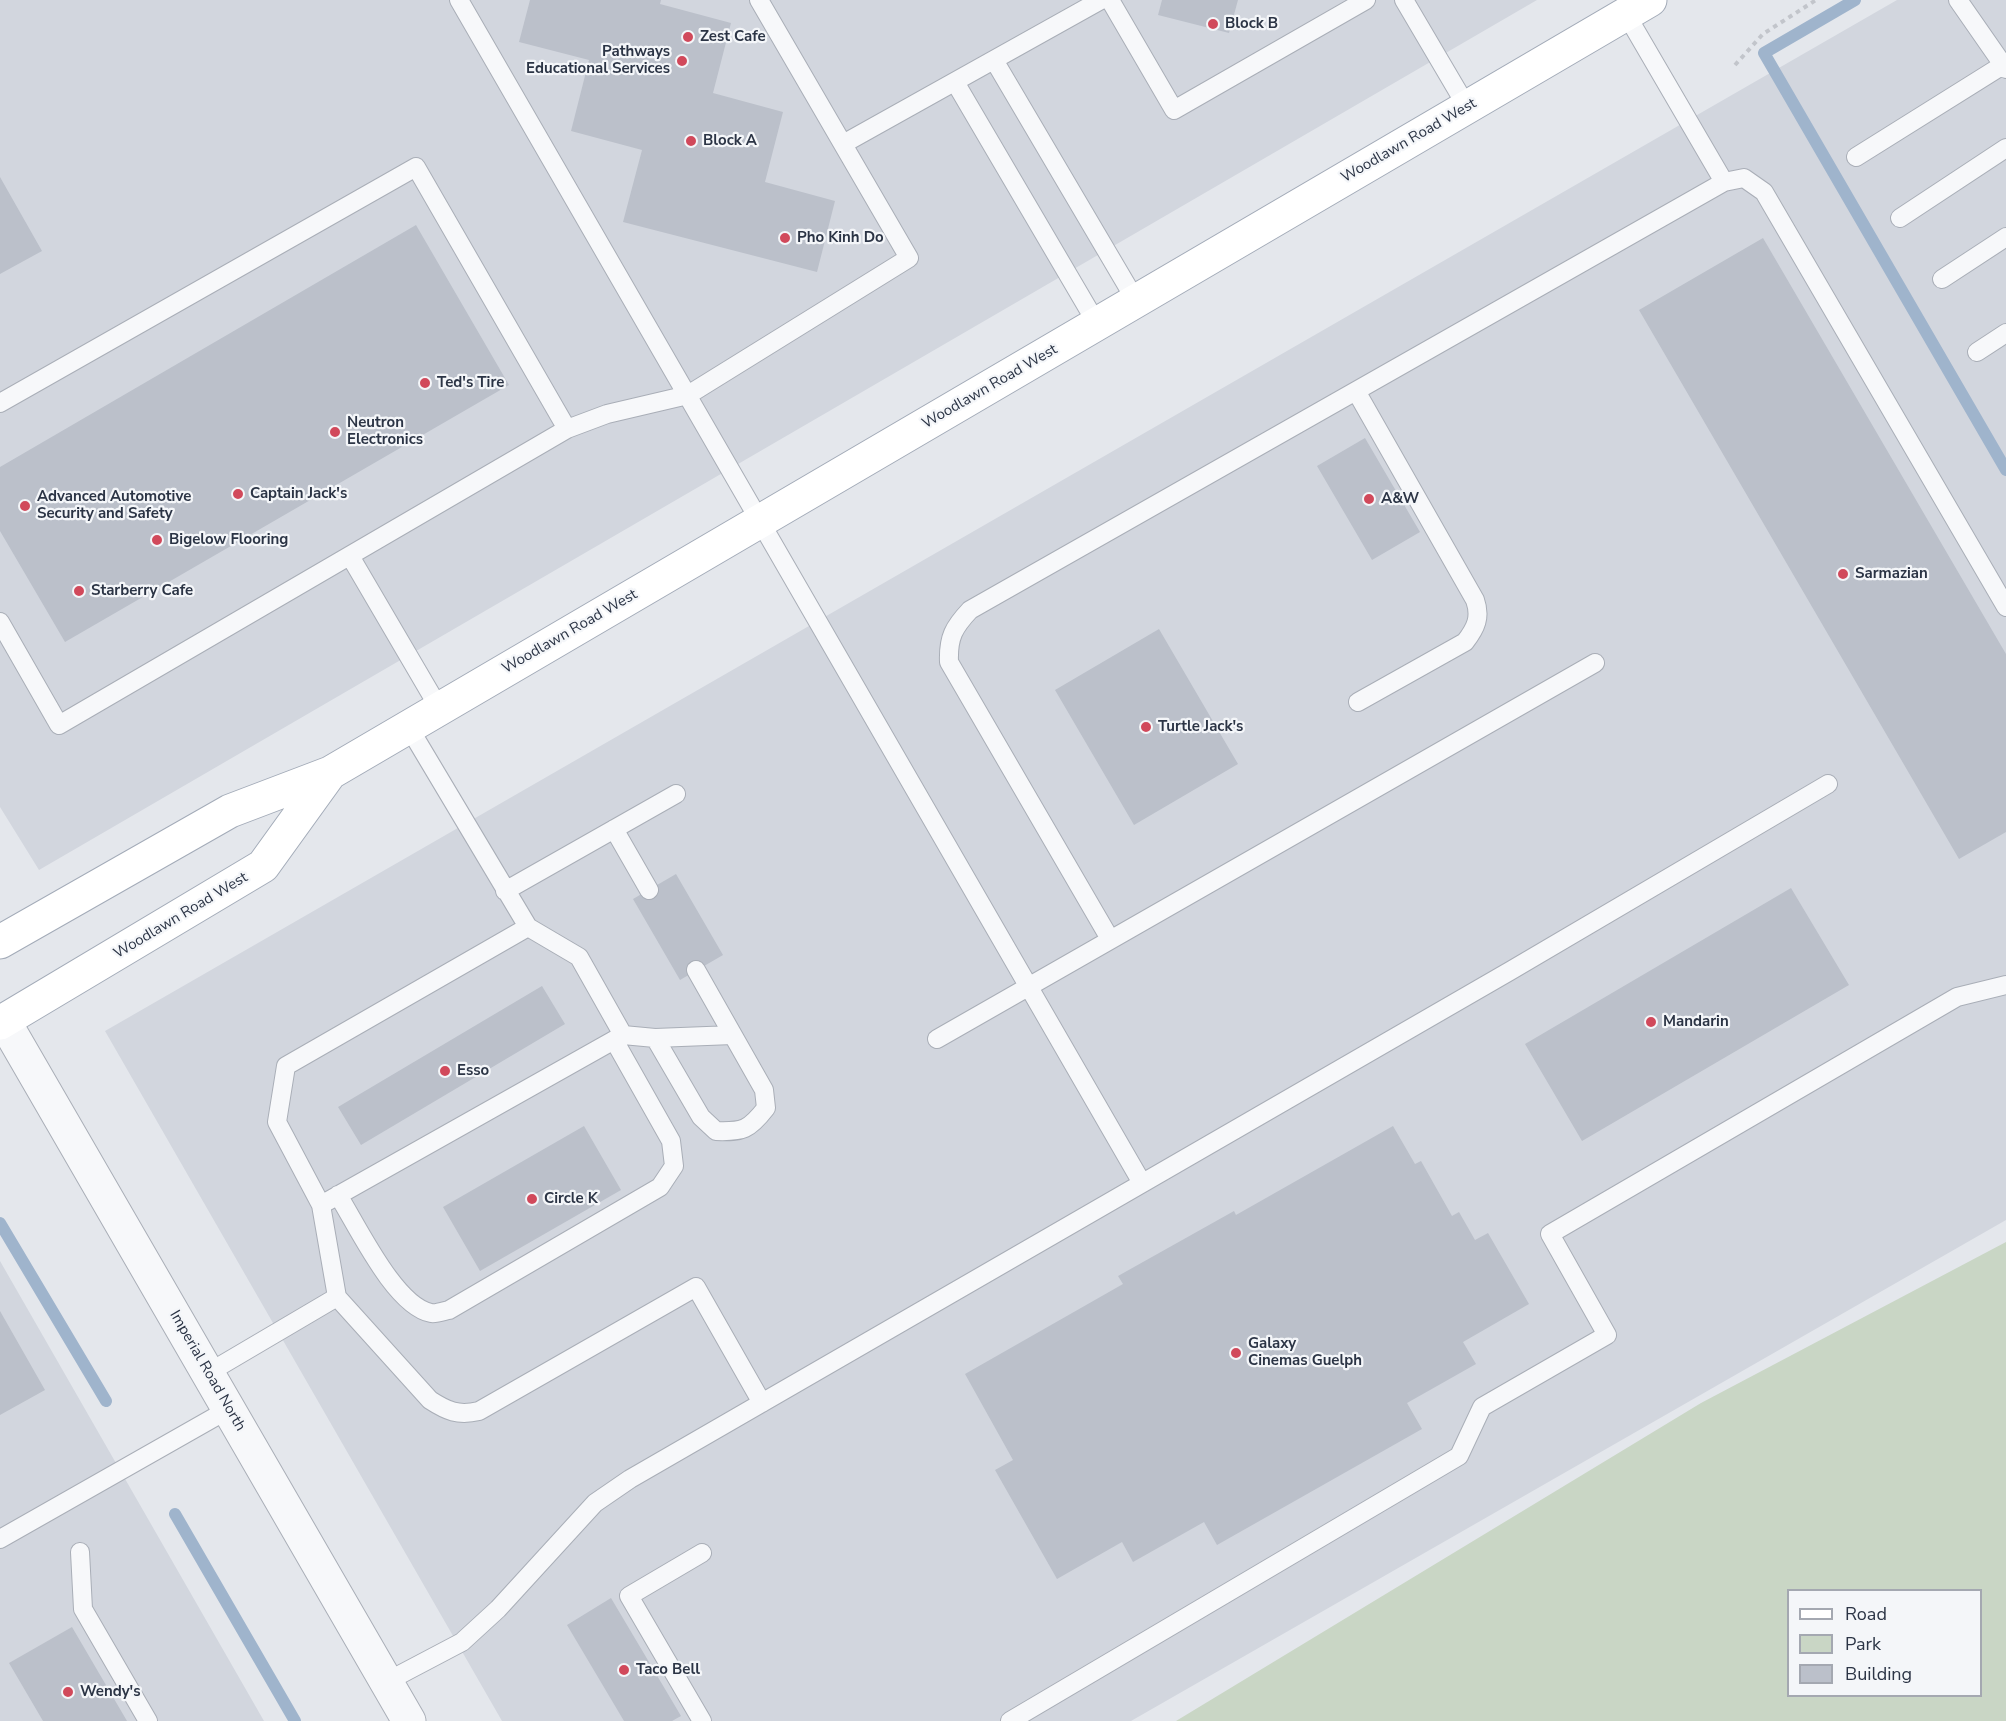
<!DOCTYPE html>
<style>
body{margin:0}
#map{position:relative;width:2006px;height:1721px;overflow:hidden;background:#e4e7ec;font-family:"Nunito Sans",sans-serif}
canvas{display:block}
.legend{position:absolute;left:1787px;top:1589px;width:195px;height:108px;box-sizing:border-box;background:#f4f6f9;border:2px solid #a4a8b1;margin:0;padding:8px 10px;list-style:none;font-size:18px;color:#2b3445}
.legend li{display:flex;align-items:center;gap:12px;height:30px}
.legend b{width:30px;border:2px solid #a4a8b1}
</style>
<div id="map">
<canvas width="2006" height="1721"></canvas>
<ul class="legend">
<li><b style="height:8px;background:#fff"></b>Road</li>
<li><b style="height:16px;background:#c9d6c5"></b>Park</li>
<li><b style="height:16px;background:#bbc0ca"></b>Building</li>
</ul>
</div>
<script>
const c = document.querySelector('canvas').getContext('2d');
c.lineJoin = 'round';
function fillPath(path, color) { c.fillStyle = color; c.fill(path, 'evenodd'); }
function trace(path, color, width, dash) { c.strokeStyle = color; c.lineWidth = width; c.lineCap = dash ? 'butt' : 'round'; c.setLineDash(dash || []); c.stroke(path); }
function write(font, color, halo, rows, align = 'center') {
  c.font = font + ' "Nunito Sans",sans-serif'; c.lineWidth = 4.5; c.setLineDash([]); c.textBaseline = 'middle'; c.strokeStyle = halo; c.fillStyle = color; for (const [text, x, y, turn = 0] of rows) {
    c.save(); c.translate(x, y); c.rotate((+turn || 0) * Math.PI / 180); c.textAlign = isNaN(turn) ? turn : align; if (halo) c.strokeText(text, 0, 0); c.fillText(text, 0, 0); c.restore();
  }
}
fillPath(new Path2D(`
 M0,0h1537l-1498,870 -39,-63z
 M1897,0h109v1220l-875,501h-629l-397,-690z
 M0,1261l264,460h-264z`), '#d2d6de');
fillPath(new Path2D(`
 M2006,1242v479h-830l525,-318zM1788,1590h192v106h-192z`), '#c9d6c5');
trace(new Path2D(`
 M1855,0l-91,53 242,417
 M0,1223l106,178
 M175,1514l120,207`), '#9fb4cc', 12);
fillPath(new Path2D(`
 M530,0h131l-1,4 71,19 -18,70 70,19 -18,70 70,19 -18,71 -194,-50 19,-72 -71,-19 18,-71 -70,-18z
 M1162,0h76l-9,33 -71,-18z
 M0,177l42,74 -42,23z
 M416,225l93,160 -444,257 -65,-111v-64z
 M1763,238l243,416v178l-47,27 -320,-549z
 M1365,438l55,94 -48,28 -55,-94z
 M1159,629l79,135 -104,61 -79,-135z
 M676,874l47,81 -43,25 -47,-81z
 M1791,888l58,97 -267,156 -57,-97z
 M542,986l23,38 -204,121 -23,-38z
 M584,1126l37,64 -141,81 -37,-64z
 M1393,1126l22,38 6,-3 31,55 7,-4 16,28 13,-7 41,71 -66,38 13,22 -69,39 15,26 -205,116 -13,-23 -71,40 -11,-20 -65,37 -62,-109 18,-10 -48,-86 158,-90 -5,-8 116,-65 2,4z
 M0,1311l45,79 -45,25z
 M611,1598l70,118 -9,5h-48l-57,-96z
 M72,1627l55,94h-84l-34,-58z`), '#bbc0ca');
const service = new Path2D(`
 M459,0l683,1183
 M1110,0l64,110 192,-110
 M1404,0l63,107
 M1958,0l48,69
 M1626,14l98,168
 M994,60l142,241
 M955,82l142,242
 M843,144l258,-144
 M1856,157l147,-92
 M1900,218l106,-70
 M1942,279l64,-42
 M1977,352l29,-19
 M1356,391l119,209c6,17 1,28 -10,42l-107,60
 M0,403l416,-236 151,262 -508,296 -59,-103
 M567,429l40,-15 81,-19 221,-137 -150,-258
 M350,556l89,152
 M408,726l120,201 51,30 44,78
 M614,829l35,61
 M505,891l171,-97
 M1110,939l-161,-277c-1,-25 5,-35 21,-52l754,-428 20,-4 20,14 242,415
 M655,1038l46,79 15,14c27,1 33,-1 50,-23l-2,-18 -68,-120
 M937,1039l658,-376
 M338,1195c20,32 57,111 93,118 5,1 13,-2 18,-3l211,-123 14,-21 -3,-25 -57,-101
 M328,1201l295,-166 32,3 78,-3
 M337,1297l93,103c17,11 28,16 49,11l217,-124 66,116
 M208,1373l129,-76 -16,-92 -44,-83 9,-56 242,-139
 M0,1539l229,-130
 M80,1552l3,57 65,112
 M702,1553l-73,43 73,125
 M386,1682l76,-40 36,-33 97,-106 35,-24 880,-508 318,-187
 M1010,1721l449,-265 23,-49 125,-72 -57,-101 407,-237 49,-12`);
const minor = new Path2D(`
 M4,1021l405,700`);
const primary = new Path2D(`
 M0,942l230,-131 100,-38 1320,-773
 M0,1023l263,-157 67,-93`);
trace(service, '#a9aeb7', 20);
trace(minor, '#a9aeb7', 35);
trace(primary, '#a3abb8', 35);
trace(new Path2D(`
 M1735,65l28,-31 53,-34`), '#c2c5cb', 4, [4.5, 4.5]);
trace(service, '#f7f8fa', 18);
trace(minor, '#f7f8fa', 33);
trace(primary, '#fff', 33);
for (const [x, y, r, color] of [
 [1213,24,6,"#d1495b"],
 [688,37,6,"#d1495b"],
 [682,61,6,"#d1495b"],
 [691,141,6,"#d1495b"],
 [785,238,6,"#d1495b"],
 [425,383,6,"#d1495b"],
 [335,432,6,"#d1495b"],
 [238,494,6,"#d1495b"],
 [1369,499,6,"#d1495b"],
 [25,506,6,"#d1495b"],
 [157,540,6,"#d1495b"],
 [1843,574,6,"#d1495b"],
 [79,591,6,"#d1495b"],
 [1146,727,6,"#d1495b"],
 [1651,1022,6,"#d1495b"],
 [445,1071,6,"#d1495b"],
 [532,1199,6,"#d1495b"],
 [1236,1353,6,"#d1495b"],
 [624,1670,6,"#d1495b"],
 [68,1692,6,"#d1495b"]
]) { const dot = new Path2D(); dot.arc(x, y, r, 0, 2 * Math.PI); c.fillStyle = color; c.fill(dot); trace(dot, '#f4f6f9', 2); }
write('bold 15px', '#2b3445', '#f4f6f9', [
 ["Block B",1225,24],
 ["Zest Cafe",700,37],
 ["Pathways",670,52,"right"],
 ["Educational Services",670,69,"right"],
 ["Block A",703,141],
 ["Pho Kinh Do",797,238],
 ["Ted's Tire",437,383],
 ["Neutron",347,423],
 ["Electronics",347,440],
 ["Captain Jack's",250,494],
 ["Advanced Automotive",37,497],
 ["Security and Safety",37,514],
 ["A&W",1381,499],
 ["Bigelow Flooring",169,540],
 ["Sarmazian",1855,574],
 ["Starberry Cafe",91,591],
 ["Turtle Jack's",1158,727],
 ["Mandarin",1663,1022],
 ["Esso",457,1071],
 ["Circle K",544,1199],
 ["Galaxy",1248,1344],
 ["Cinemas Guelph",1248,1361],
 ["Taco Bell",636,1670],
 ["Wendy's",80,1692]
], 'left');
write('15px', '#2b3445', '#f4f6f9', [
 ["Woodlawn Road West",1409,141,-30],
 ["Woodlawn Road West",990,387,-30],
 ["Woodlawn Road West",570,632,-30],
 ["Woodlawn Road West",181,916,-31],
 ["Imperial Road North",207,1371,60]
]);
</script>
